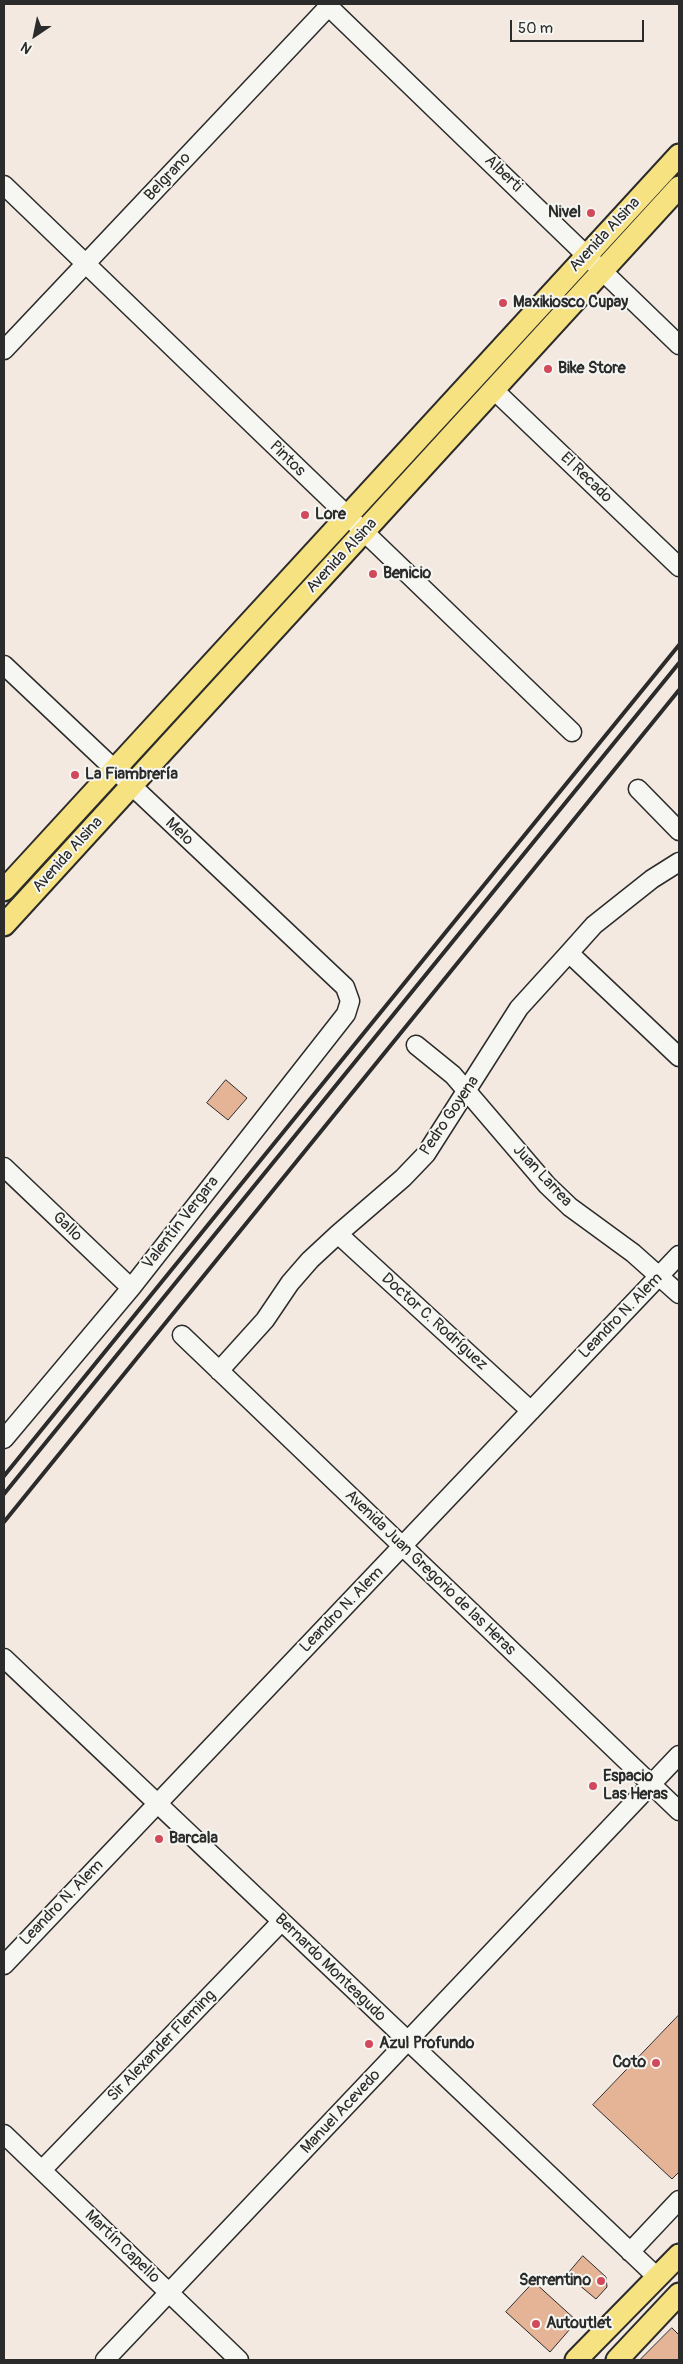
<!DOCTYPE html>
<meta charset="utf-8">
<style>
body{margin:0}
#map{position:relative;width:683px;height:2364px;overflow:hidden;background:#f3e9e0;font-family:Pangolin,sans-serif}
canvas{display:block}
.frame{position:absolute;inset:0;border:5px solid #2b2b2b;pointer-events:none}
.north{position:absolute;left:10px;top:10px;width:50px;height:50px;-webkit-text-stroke:4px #f6f6f2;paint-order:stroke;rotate:214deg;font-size:14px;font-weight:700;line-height:20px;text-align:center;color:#2b2b2b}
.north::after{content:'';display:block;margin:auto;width:18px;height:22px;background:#2b2b2b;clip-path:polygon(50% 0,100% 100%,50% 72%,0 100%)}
.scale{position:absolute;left:510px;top:20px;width:134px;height:22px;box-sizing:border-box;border:2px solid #2b2b2b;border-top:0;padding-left:6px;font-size:15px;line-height:18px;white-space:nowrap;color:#2b2b2b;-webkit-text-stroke:4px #f6f6f2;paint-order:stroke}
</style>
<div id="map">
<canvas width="683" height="2364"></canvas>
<div class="frame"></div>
<div class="north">N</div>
<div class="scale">50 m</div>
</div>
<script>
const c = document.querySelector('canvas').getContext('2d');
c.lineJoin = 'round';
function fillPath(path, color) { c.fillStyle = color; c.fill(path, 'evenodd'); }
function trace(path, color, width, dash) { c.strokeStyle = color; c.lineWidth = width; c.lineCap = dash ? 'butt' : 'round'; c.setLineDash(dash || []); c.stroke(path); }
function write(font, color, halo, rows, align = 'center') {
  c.font = font + ' Pangolin,sans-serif'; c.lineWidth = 4; c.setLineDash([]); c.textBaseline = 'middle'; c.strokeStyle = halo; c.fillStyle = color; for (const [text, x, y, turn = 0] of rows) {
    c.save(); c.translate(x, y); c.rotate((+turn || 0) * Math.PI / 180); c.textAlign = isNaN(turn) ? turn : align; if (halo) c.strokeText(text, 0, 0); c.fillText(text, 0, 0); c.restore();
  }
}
const building = new Path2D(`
 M226,1080l21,18 -19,22 -21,-17z
 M679,2015v157l-7,7 -79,-74z
 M583,2256l23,21 1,10 -11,12 -29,-24z
 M534,2282l43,39 -27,31 -44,-40z
 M672,2328l7,7v25h-39z`);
fillPath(building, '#e5b396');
trace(building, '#2b2b2b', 1);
const minor = new Path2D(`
 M326,4l353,341
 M4,185l568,547
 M4,350l327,-346
 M494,390l185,177
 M4,665l341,322 5,14 -4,13 -215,274 -127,151
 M638,789l41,42
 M569,953l110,104
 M416,1045l37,30 94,110 23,22 63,46 46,41
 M4,1167l127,121
 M338,1234l193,177
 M182,1335l497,476
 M219,1371l46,-51 25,-37 20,-23 28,-26 65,-56 23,-24 93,-146 50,-55 25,-28 58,-46 27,-17
 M4,1658l653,619
 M4,1965l675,-710
 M4,2134l235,226
 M42,2170l239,-248
 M630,2252l49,-52
 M105,2360l574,-605`);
const major = new Path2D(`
 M4,890l675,-735
 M4,925l675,-738
 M576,2360l103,-105
 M617,2360l62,-66`);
trace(minor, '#2b2b2b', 21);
trace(major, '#2b2b2b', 25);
trace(minor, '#f6f6f2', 18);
trace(major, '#f7e281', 21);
trace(new Path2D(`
 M4,1476l675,-831
 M4,1494l675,-831
 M4,1522l675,-832`), '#2b2b2b', 4);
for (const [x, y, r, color] of [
 [591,213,5,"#d1495b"],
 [503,303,5,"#d1495b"],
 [548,369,5,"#d1495b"],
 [305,515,5,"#d1495b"],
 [373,574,5,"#d1495b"],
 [75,775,5,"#d1495b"],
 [593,1786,5,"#d1495b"],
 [159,1839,5,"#d1495b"],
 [369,2044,5,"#d1495b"],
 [656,2063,5,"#d1495b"],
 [601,2281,5,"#d1495b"],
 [536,2324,5,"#d1495b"]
]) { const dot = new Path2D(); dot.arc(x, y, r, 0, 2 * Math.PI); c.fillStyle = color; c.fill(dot); trace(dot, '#f6f6f2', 2); }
write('16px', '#2b2b2b', '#f6f6f2', [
 ["Alberti",503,174,44],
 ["Belgrano",168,177,-47],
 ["Avenida Alsina",605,235,-47],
 ["Pintos",287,459,44],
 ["El Recado",586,478,44],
 ["Avenida Alsina",342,556,-47],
 ["Melo",179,832,43],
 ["Avenida Alsina",68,855,-48],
 ["Pedro Goyena",450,1116,-56],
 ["Juan Larrea",542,1176,47],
 ["Valentín Vergara",181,1223,-52],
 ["Gallo",67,1227,44],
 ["Leandro N. Alem",621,1316,-46],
 ["Doctor C. Rodríguez",434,1322,42],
 ["Avenida Juan Gregorio de las Heras",430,1573,44],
 ["Leandro N. Alem",342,1610,-46],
 ["Leandro N. Alem",62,1903,-46],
 ["Bernardo Monteagudo",330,1968,44],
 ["Sir Alexander Fleming",162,2046,-46],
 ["Manuel Acevedo",341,2112,-47],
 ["Martín Capello",122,2247,44]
]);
write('bold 16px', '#2b2b2b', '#f6f6f2', [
 ["Nivel",581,213,"right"],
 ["Maxikiosco Cupay",513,303],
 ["Bike Store",558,369],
 ["Lore",315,515],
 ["Benicio",383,574],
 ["La Fiambrería",85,775],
 ["Espacio",603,1777],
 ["Las Heras",603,1795],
 ["Barcala",169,1839],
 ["Azul Profundo",379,2044],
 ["Coto",646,2063,"right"],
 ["Serrentino",591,2281,"right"],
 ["Autoutlet",546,2324]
], 'left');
</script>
